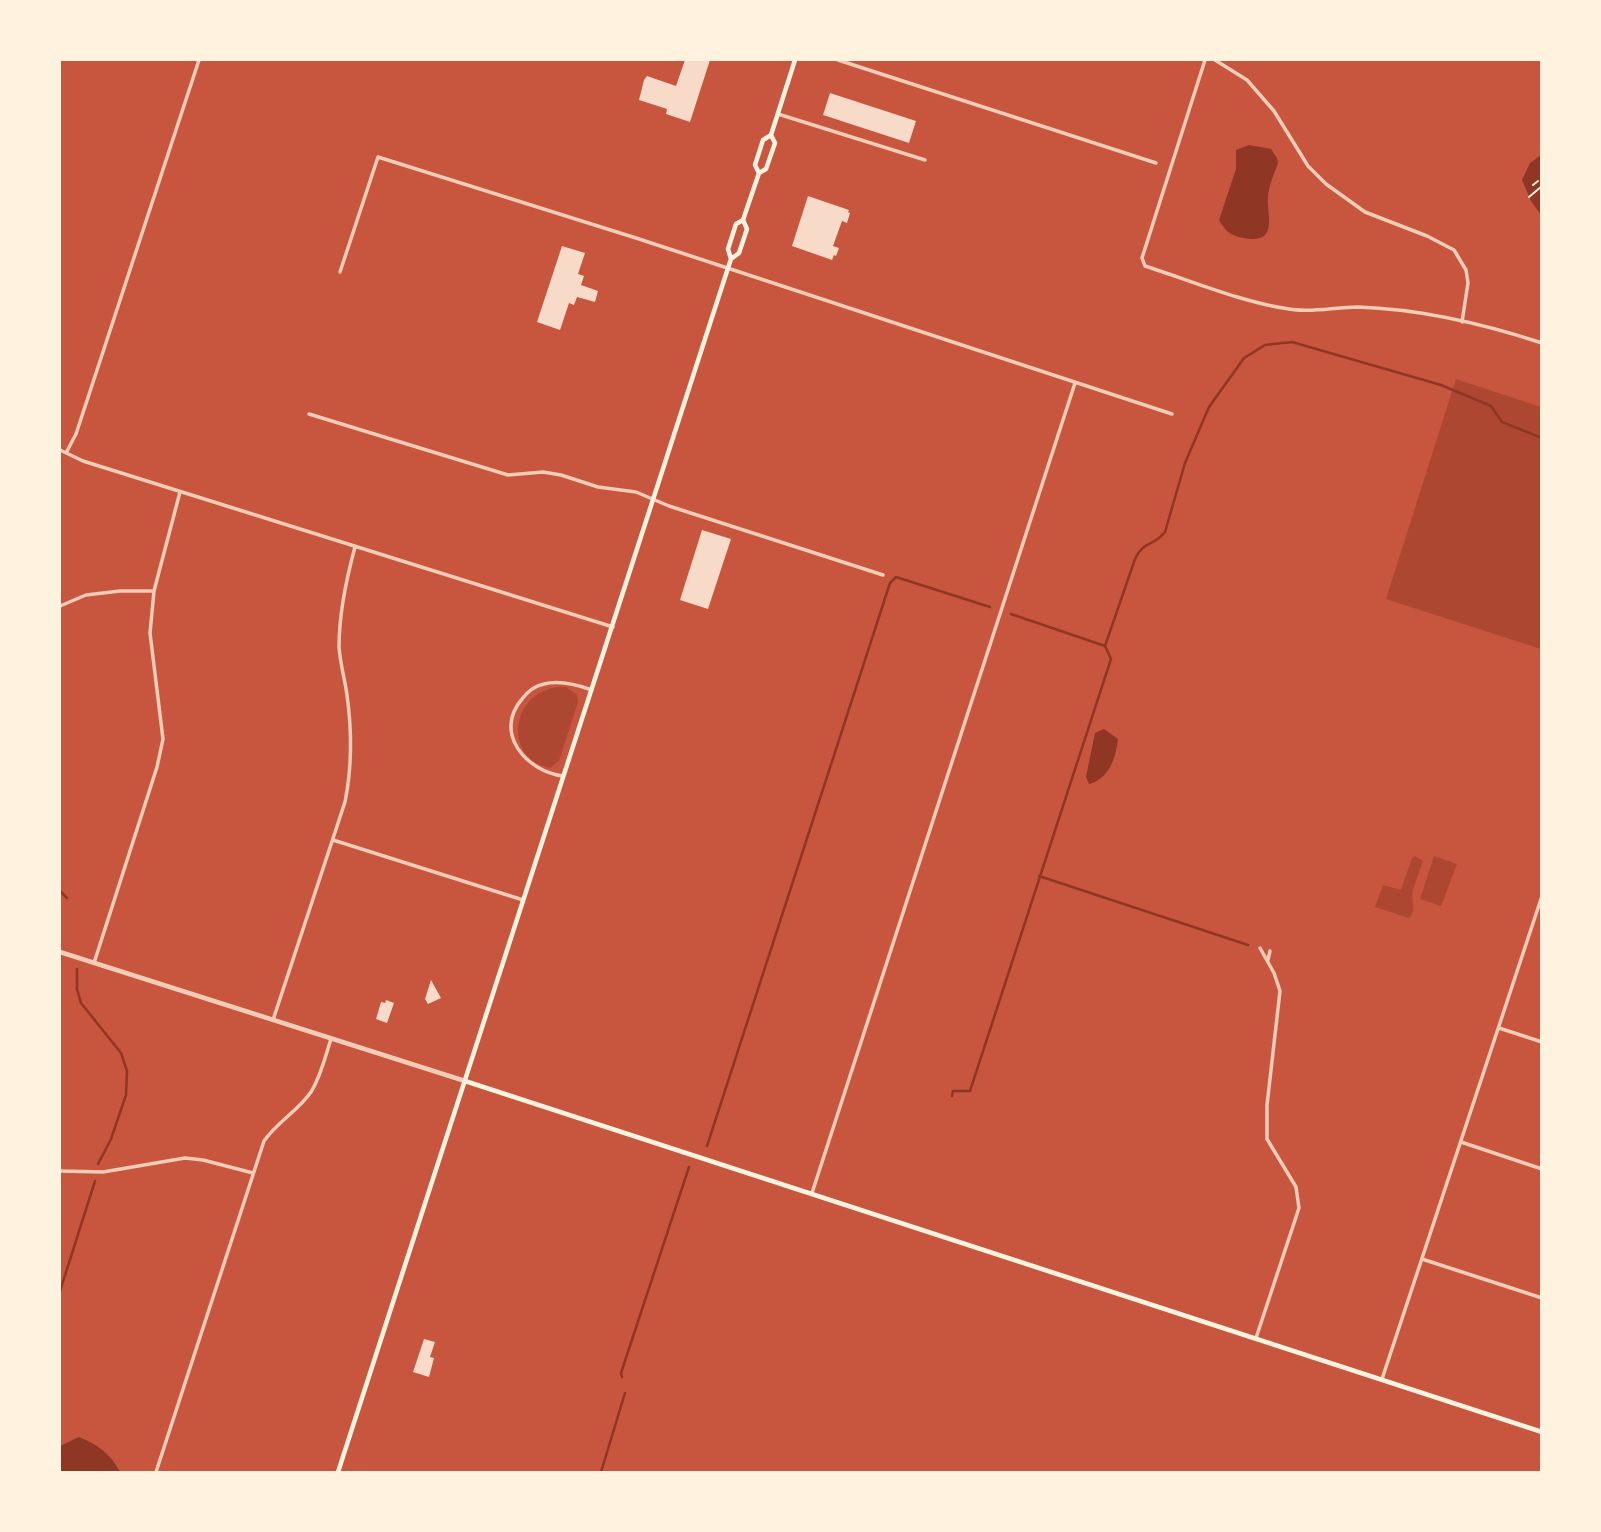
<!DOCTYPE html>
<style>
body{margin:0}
#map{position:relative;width:1601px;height:1532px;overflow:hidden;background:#c8553d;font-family:Barlow,sans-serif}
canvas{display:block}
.frame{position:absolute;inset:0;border:61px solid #fff3e0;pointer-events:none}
</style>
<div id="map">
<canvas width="1601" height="1532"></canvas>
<div class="frame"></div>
</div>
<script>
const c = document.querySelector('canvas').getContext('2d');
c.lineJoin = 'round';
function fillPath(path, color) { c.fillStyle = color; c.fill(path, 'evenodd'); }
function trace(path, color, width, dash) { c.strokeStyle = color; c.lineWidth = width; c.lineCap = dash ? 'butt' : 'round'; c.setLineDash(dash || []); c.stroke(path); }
fillPath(new Path2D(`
 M1456,379l85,28v242l-155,-50z
 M557,687h9l11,8 1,7 -19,59 -9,7c-45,-8 -42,-73 7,-81z
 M1415,856l8,5c-3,10 -7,19 -10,29 -3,12 5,18 -4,28l-34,-11 8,-22 18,5 11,-32z
 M1434,856l23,8 -16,42 -21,-7z`), '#ae4732');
fillPath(new Path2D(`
 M1249,145l22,4 6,9 1,5c-4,11 -9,22 -10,33 -2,18 12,49 -24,42 -13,-2 -18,-6 -25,-18l17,-51v-19z
 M1541,155v60l-10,-14 -9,-21 8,-17z
 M1104,729l14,10c-2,19 -9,40 -29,45l-3,-7 9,-44z
 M79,1437c19,8 32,17 41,35h-60v-26z`), '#8f3625');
trace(new Path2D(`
 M1011,614l94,32
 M1039,876l209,69
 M60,891l7,7
 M77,969v20l4,14 40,50 6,18 -1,24 -15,44 -13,25
 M952,1096l1,-5h17l141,-432 -6,-13 30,-87c9,-19 18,-12 30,-27l20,-69 24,-56 35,-49 21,-13 27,-3 149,43 50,21 11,16 40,16
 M707,1146l183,-563 6,-6 94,30
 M60,1291l35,-110
 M622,1377l-1,-4 68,-206
 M601,1472l24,-79`), '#8f3625', 2.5);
fillPath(new Path2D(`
 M685,60h25l-20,62 -24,-8 1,-5 -28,-9 5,-20 3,-4 29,10z
 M830,93l86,28 -7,22 -86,-28z
 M808,196l41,14 -1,2 2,1 -3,10 -5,-2 -9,25 6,2 -3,8 -2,-1 -2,5 -40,-14z
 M562,246l23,7 -7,21 6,2 -3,9 17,6 -3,11 -18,-5 -3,8 -5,-2 -9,27 -23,-8z
 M702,530l29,9 -23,70 -28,-9z
 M431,980l10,18 -13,6 -3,-5z
 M386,1000l8,3 -7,20 -11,-4 5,-17 4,1z
 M424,1339l11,3 -5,15 4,1 -5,19 -16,-5z`), '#f7dbc8');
trace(new Path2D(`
 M1533,185l5,-4
 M1529,197l13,-11`), '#fff3e0', 2);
trace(new Path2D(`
 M838,60l318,103
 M1205,60l-63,198 3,8c44,14 99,37 144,43 22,4 46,-2 69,-2 61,2 126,17 184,36
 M1215,60l32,20 27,31 34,55 18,18 39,28 62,24 27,14 12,20 2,13 -6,39
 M778,114l147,46
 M340,272l38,-115 258,81 536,176
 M309,414l199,61 35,-3 18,3 37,12 38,5 33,14 214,69
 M60,450l23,11 530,166
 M66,453l10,-19 123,-374
 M60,606l26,-11 34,-4h34
 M563,776c-37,-5 -70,-43 -41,-77 6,-8 12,-13 22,-15 15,-4 34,1 48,6
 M333,840l190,60
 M1268,960l2,-9
 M94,963l63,-196 6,-28 -13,-106 4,-42 26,-99
 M273,1020l72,-218c7,-35 7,-71 2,-107 -2,-15 -7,-32 -8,-48 0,-34 7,-67 16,-100
 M1499,1028l43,14
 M1461,1142l81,27
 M60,1171l43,1 82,-14 18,2 50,13
 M812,1193l263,-810
 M1422,1259l120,39
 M1256,1338l43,-130 -3,-21 -29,-48v-34l13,-114 -6,-18 -14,-25
 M1382,1379l160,-483
 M156,1472l108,-331c13,-19 34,-30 47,-49 10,-16 14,-35 20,-53`), '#f1ccb7', 3.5);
trace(new Path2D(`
 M60,952l405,129`), '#f1ccb7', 4.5);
trace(new Path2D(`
 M759,173l-4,-8 8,-25 8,-5 24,-75
 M731,259l-3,-10 8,-25 7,-4 16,-47 7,-4 9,-26 -4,-8
 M465,1081l1077,351
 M338,1472l390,-1204 3,-9 8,-6 8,-24 -4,-9`), '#fff3e0', 4.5);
</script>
